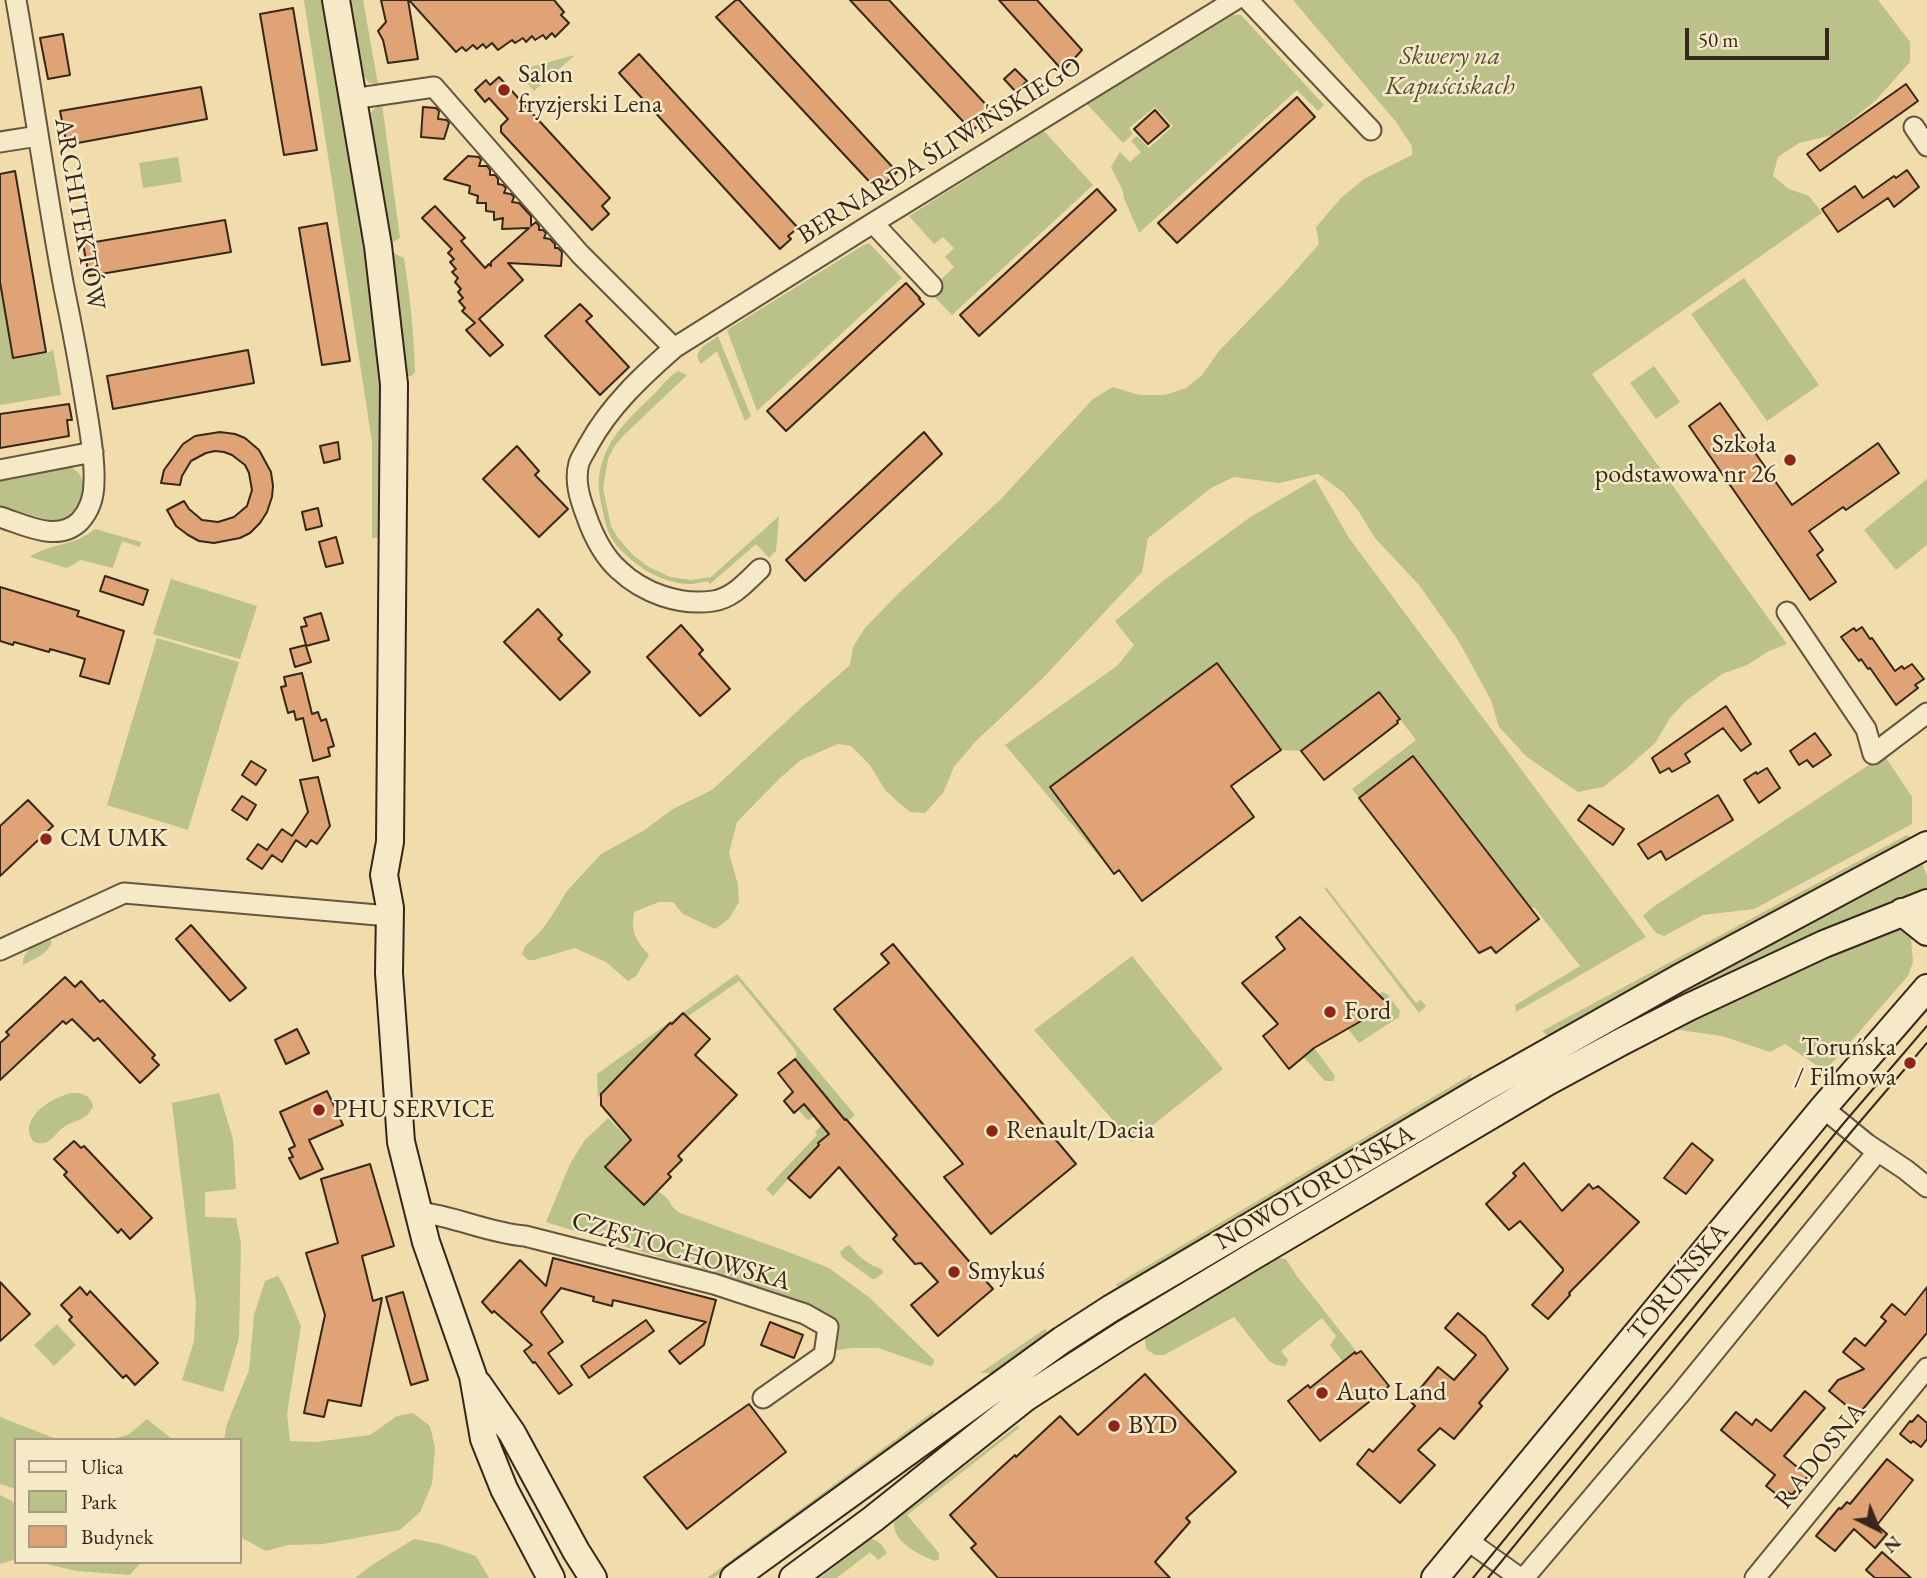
<!DOCTYPE html>
<meta charset="utf-8">
<style>
body{margin:0}
#map{position:relative;width:1927px;height:1578px;overflow:hidden;background:#f0ddab;font-family:"EB Garamond",serif}
canvas{display:block}
.legend{position:absolute;left:14px;top:1438px;width:228px;height:126px;box-sizing:border-box;background:#f5e9c8;border:2px solid #a99b82;margin:0;padding:9px 12px;list-style:none;font-size:21px;color:#37261a}
.legend li{display:flex;align-items:center;gap:14px;height:35px}
.legend b{width:35px;border:2px solid #a99b82}
.north{position:absolute;left:1843px;top:1494px;width:70px;height:70px;-webkit-text-stroke:5px #f5e9c8;paint-order:stroke;rotate:137deg;font-size:19px;font-weight:700;line-height:28px;text-align:center;color:#37261a}
.north::after{content:'';display:block;margin:auto;width:24px;height:32px;background:#37261a;clip-path:polygon(50% 0,100% 100%,50% 72%,0 100%)}
.scale{position:absolute;left:1685px;top:28px;width:144px;height:32px;box-sizing:border-box;border:4px solid #37261a;border-top:0;padding-left:9px;font-size:21px;line-height:24px;white-space:nowrap;color:#37261a;-webkit-text-stroke:5px #f5e9c8;paint-order:stroke}
</style>
<div id="map">
<canvas width="1927" height="1578"></canvas>
<ul class="legend">
<li><b style="height:9px;background:#f5e9c8"></b>Ulica</li>
<li><b style="height:19px;background:#bac189"></b>Park</li>
<li><b style="height:19px;background:#e0a376"></b>Budynek</li>
</ul>
<div class="north">N</div>
<div class="scale">50 m</div>
</div>
<script>
const c = document.querySelector('canvas').getContext('2d');
c.lineJoin = 'round';
function fillPath(path, color) { c.fillStyle = color; c.fill(path, 'evenodd'); }
function trace(path, color, width, dash) { c.strokeStyle = color; c.lineWidth = width; c.lineCap = dash ? 'butt' : 'round'; c.setLineDash(dash || []); c.stroke(path); }
function write(font, color, halo, rows, align = 'center') {
  c.font = font + ' "EB Garamond",serif'; c.lineWidth = 5; c.setLineDash([]); c.textBaseline = 'middle'; c.strokeStyle = halo; c.fillStyle = color; for (const [text, x, y, turn = 0] of rows) {
    c.save(); c.translate(x, y); c.rotate((+turn || 0) * Math.PI / 180); c.textAlign = isNaN(turn) ? turn : align; if (halo) c.strokeText(text, 0, 0); c.fillText(text, 0, 0); c.restore();
  }
}
fillPath(new Path2D(`
 M304,0h21l45,269 9,90v179h-7v-96z
 M348,0h15l15,84 -9,-1 -9,-12z
 M1293,0h585l32,42v20l-34,38 -43,35 -34,8 -21,14 -5,19 16,13 20,7 13,17 -230,161 195,270 -18,7 -22,14 -25,9 -36,27 -16,17 -15,25 -29,26 -23,18 -25,5 -51,-35 -28,-30 -8,-27 -33,-60 -39,-55 -44,-47 -16,-26 -16,-20 -25,-18 -39,9 -45,-6 -23,11 -63,50 -6,34 -100,107 -67,63 -21,25 -11,26 -18,20 -15,-1 -12,-10 -13,-12 -15,-25 -19,-19 -13,-2 -37,16 -21,18 -43,44 -8,31 9,32 1,17 -10,17 -14,10 -32,-15 -10,-12h-14l-25,10c-3,21 1,27 15,43l-13,21 -8,5 -22,-19 -31,-14 -41,12h-6l-6,-6 3,-8 15,-14 11,-15 16,-26 34,-37 42,-23 30,-22 39,-19 91,-84 47,-41 3,-18 11,-18 33,-34 105,-97 91,-99 20,-12 26,8h26l21,-7 16,-13 17,-24 64,-66 36,-41 -3,-17 25,-29 23,-19 48,-24v-9l-16,-24z
 M1233,15h8l83,90 -6,6 -21,-21 -158,143 -15,-35 -2,-9 -11,-22 9,-15 10,10 11,-10 -10,-11 6,-5 12,12 24,-22 -18,-19 -26,21 4,6 -10,9 -36,-39z
 M575,55l-41,36 -18,-20z
 M382,104l18,134 -7,4h-4l-20,-123c2,-8 5,-11 13,-15z
 M1044,131l49,54 -141,130 -23,-24 25,-24 -9,-10 9,-9 -11,-11 -9,7 -25,-28z
 M178,157l4,25 -39,6 -4,-25z
 M869,243l33,35 -145,133 -30,-81 135,-84z
 M394,253l10,5c6,39 10,76 11,115l-4,3h-5l-2,-6 -4,-59 -9,-57z
 M0,271l15,88 33,-6 5,-4 8,46 -61,10z
 M1744,278l75,107 -52,36 -76,-107z
 M718,336l33,80 -6,5 -28,-70 -16,13c-11,-13 8,-21 17,-28z
 M1654,366l26,36 -24,17 -26,-36z
 M678,371l9,4 -65,62 -8,10 -6,12 -5,29 8,38 7,12 16,18 15,11 21,10 21,3 20,-3 68,-61 -3,35 -7,7 -13,-14 -46,40 -2,-3c-5,1 -11,2 -16,3 -29,1 -60,-19 -78,-42 -7,-10 -10,-23 -12,-35 -4,-16 -5,-31 1,-47 9,-28 32,-47 52,-67 7,-8 14,-16 23,-22z
 M59,465c4,1 8,0 11,2 27,12 14,56 -13,55l-57,-15v-32z
 M1315,479l34,59 297,399 -130,75 -1,-7 65,-39 -46,-59 -3,2 -119,-152 -53,41 -7,-9 64,-49 -37,-48 -78,59 -21,-1 -166,124 -109,-129 112,-79 17,-21 -19,-24 48,-40 86,-63z
 M1927,479v66l-31,25 -32,-40z
 M95,529l46,13 -1,5 -18,-6 -9,27 -32,-8 -14,8 -37,-11c19,-14 44,-10 65,-28z
 M171,579l86,27 -17,53 -87,-25z
 M157,638l82,24 -51,168 -81,-25z
 M1884,755l28,42v27l-158,85 -51,6 -39,21 -8,-3 -13,-17 10,-9z
 M1907,835l6,4 -359,196h-7l-5,-4z
 M1921,860l6,16v15l-787,419 -3,-3 373,-222z
 M1326,887l90,116 5,-3 5,6 -7,7 -95,-125z
 M1886,929l17,1 11,7 -3,3 2,22 -5,14 -83,95 -40,-27 -15,8 -48,-16 -50,-7z
 M50,939l2,3c-4,12 -18,17 -29,23 0,-17 13,-20 27,-26z
 M1132,956l91,113 -91,73 -98,-112z
 M737,974l118,141 -7,6 -2,-2 -28,24 1,2 -46,51 -7,-7 51,-54 -2,-3 11,-11 1,-14 -18,13 -3,-1 -8,-10 6,-5 7,9 17,-14 -33,-40 2,-5 -4,-7 -54,-66 -52,36 -4,-4 -11,11 -2,-1 -63,64 -6,9 -3,1 -1,-23z
 M1382,992l6,3 12,16 -1,6 -40,26 -11,-14 40,-23 -10,-12z
 M1312,1045l23,31 -2,5h-8l-24,-27z
 M1472,1074l-3,8 -342,204 -8,1 -4,-2z
 M73,1093c10,0 17,2 20,13 -6,14 -14,13 -26,19 -13,7 -16,23 -33,17 -18,-23 19,-46 39,-49z
 M219,1093l14,46 3,50 -31,3v25l31,1 5,25 -2,95 -16,54 -41,-12 12,-39 2,-38 -24,-200z
 M608,1118l22,23 -25,26c15,7 50,20 61,30 6,6 4,10 14,16l106,38 43,17 41,30 64,62 -1,5 -3,1 -52,-18h-26l-22,3 4,-17 -111,-57 -177,-55 24,-58 14,-23z
 M850,1245c6,10 20,21 32,24l1,4 -8,6h-3l-30,-22 -2,-5 5,-5z
 M1279,1258l7,1 10,16 60,76 -13,11 -13,-17 6,-9 -14,-18 -41,33 7,9 -3,6 -9,-1 -7,-4 -35,-44 -70,38h-9l-9,-6 -1,-13 116,-71z
 M278,1276l5,8 18,42 -14,88 3,27 26,1 54,-7 27,-19 16,-3 17,13 5,22 -3,36 -12,28 -20,18 -77,14 -35,1 -22,6 -26,-14v-97h-16l3,-16 22,-54 5,-55 11,-34z
 M57,1324l19,21 -22,21 -20,-21z
 M1045,1329l5,6 -56,38h-14z
 M934,1411v4l-4,4 -216,159h-7z
 M0,1417l59,23h-43v49l-16,-5z
 M147,1419l26,21h-65l20,-5z
 M1018,1425l1,3 -112,87 32,38v6l-3,2c-16,-5 -45,-20 -42,-40z
 M0,1495l16,8v56l-16,5z
 M871,1538l10,6 6,9 -9,7 -8,-8 -33,26h-17z
 M414,1539l26,5 36,12 13,22h-134l17,-13z
 M38,1562h103l-11,13 -53,-4z`), '#bac189');
const building = new Path2D(`
 M381,0h27l10,59 -30,4 -5,-23 -5,-9 8,-9z
 M409,0h145l10,12 -3,3 8,8 -14,14 -3,-4 -6,6 -3,-4 -8,5 -3,-4 -6,6 -3,-4 -8,5 -3,-3 -14,10 -6,-7 -6,5 -3,-4 -6,5 -4,-4 -7,6 -4,-4 -6,5z
 M736,0h3l158,172 -19,19 -162,-174z
 M850,0h39l102,110 -11,9 2,3 -10,9z
 M999,0h38l45,50 -19,21z
 M293,8l24,142 -33,5 -24,-141z
 M63,34l7,41 -22,4 -8,-41z
 M639,54l159,174 -10,8 3,3 -11,10 -161,-176z
 M1015,69l12,12 -11,11 -12,-13z
 M499,77l111,121 -8,8 7,8 -17,16 -91,-98v-6l7,-7 -19,-21 -4,4 -10,-12 11,-10 4,5z
 M1906,84l12,17 -98,70 -13,-17z
 M201,87l6,32 -140,26 -7,-34z
 M1297,97l18,20 -138,126 -19,-20z
 M423,107l13,1 3,3 -1,8 9,1 2,3 -5,16 -23,-2z
 M1155,110l14,16 -21,18 -14,-15z
 M468,156l11,1 2,3 -2,6h8l3,4v5h5l3,4v5l5,1 3,3 -2,5 7,1 3,3 -2,5 7,1 12,13v10l5,-4 3,4v4h4l3,3 -2,5 6,1 5,5v4h3l4,4 -1,14 -53,-3 15,17 -44,39 24,26 -13,11 -24,-26 9,-7 -13,-12 3,-3 -6,-7 4,-3 -5,-6 3,-3 -6,-7 3,-4 -6,-6 4,-3 -6,-7 4,-3 -6,-6 4,-4 -30,-31 13,-12 30,32 -4,3 24,27 4,-4 2,2v-4l38,-34 -27,1 1,-11 -9,2v-8l-8,-1v-8h-9l1,-7 -9,-3 1,-7 -26,-7z
 M1907,170l12,17 -25,20 -6,-9 -50,34 -16,-23 33,-23 8,12 31,-22 2,2z
 M15,171l31,181 -33,6 -13,-76v-108z
 M1097,189l19,21 -137,126 -19,-21z
 M225,220l6,32 -142,24 -6,-32z
 M327,223l23,138 -28,4 -23,-137z
 M906,283l14,15 -1,1 5,5 -138,127 -19,-20z
 M580,304l12,12 -6,5 43,46 -29,28 -55,-59z
 M248,350l6,33 -141,26 -6,-33z
 M1720,403l72,102 86,-62 21,30 -53,37 -3,-3 -34,24 14,19 -6,5 19,27 -26,18 -121,-174z
 M69,404l3,16h-5l2,16 -69,12v-34z
 M220,432l15,2 10,4 14,12 12,22 2,14 -1,11 -5,15 -7,11 -10,10 -10,5 -26,5 -15,-2 -11,-6 -12,-9 -9,-16 17,-9 5,8 13,11 16,2 16,-5 13,-11 5,-16 -3,-17 -4,-8 -13,-10 -8,-3 -9,-1 -9,2 -15,8 -9,15 -2,9 -19,-2 3,-13 19,-26 12,-8z
 M924,432l18,22 -137,127 -19,-21z
 M338,442l2,17 -16,4 -4,-17z
 M517,446l22,25 -4,4 33,34 -29,28 -56,-58z
 M318,508l4,18 -16,4 -4,-18z
 M336,537l7,26 -17,4 -7,-25z
 M105,576l43,14 -5,15 -43,-14z
 M0,587l79,24 -2,5 47,15 -15,53 -29,-8 5,-17 -35,-10 -1,3 -35,-10 -1,3 -13,-4z
 M538,609l24,26 -4,4 32,33 -30,28 -56,-58z
 M321,613l8,27 -23,6 5,16 -16,5 -5,-18 16,-4 -5,-18 6,-1 -3,-8z
 M681,625l22,25 -4,4 31,35 -30,27 -53,-59z
 M1862,627l8,12 2,-1 23,33 7,-5 2,3 8,-5 12,15 -9,6 3,3 -22,17 -26,-37 -2,1 -7,-10 -2,2 -18,-24 13,-9 2,3z
 M1217,663l64,87 -50,36 23,31 -112,84 -23,-31 -5,4 -64,-87z
 M302,673l10,41 6,-2 3,9 5,-2 8,27 -6,2 2,8 -17,5 -10,-43 -7,2 -2,-9 -6,2 -7,-26 5,-1 -2,-9z
 M1379,692l21,27 -3,2 1,2 -74,57 -23,-29z
 M1726,706l25,38 -10,7 -18,-23 -38,26 5,8 -18,10 -3,-4 -9,5 -8,-15z
 M1815,733l16,22 -18,12 -6,-7 -8,5 -9,-14z
 M1413,756l126,163 -43,34 -5,-6 -12,6 -120,-155z
 M251,761l15,9 -10,15 -14,-10z
 M1767,768l13,20 -21,15 -15,-23 12,-8 1,2z
 M318,777l12,49 -13,18 -6,-4 -5,7 -10,-7 -14,22 -10,-7 -10,14 -15,-10 11,-15 9,6 15,-21 10,7 16,-24 -8,-32z
 M1718,795l15,25 -67,40 -5,-9 -13,8 -10,-15z
 M242,796l14,9 -9,15 -15,-10z
 M28,800l25,26 -53,50v-50z
 M1589,805l35,24 -11,16 -35,-25z
 M1300,917l89,88 -75,43 -25,21 -26,-33 15,-12 -36,-41 43,-34 -9,-12z
 M191,925l55,63 -16,13 -54,-62z
 M893,944l183,220 -85,70 -47,-57 19,-13 -129,-155 55,-46 -8,-9z
 M65,977l10,10 6,-6 19,21 3,-2 52,55 -3,3 7,7 -19,18 -42,-45 -4,3 -22,-22 -6,5 -3,-3 -63,59v-37l9,-8 -3,-3z
 M683,1013l27,26 -15,16 42,40 -59,61 4,4 -14,14 3,3 -27,28 -39,-38 26,-27 -30,-35v-11l69,-71 2,1z
 M297,1029l12,24 -23,11 -11,-24z
 M795,1059l50,61 1,-1 147,170 -55,47 -27,-31 27,-23 -17,-19 -6,1 -22,-25 4,-4 -58,-68 -29,31 -22,-20 31,-33 -1,-2 11,-9 -25,-30 -10,9 -10,-12 9,-9 -15,-19z
 M327,1091l16,34 -34,15 14,29 -23,10 -11,-21 4,-1 -4,-8 6,-3 -15,-34z
 M74,1141l7,7 3,-2 68,72 -22,21 -9,-10 -3,4 -54,-58 3,-3 -13,-13z
 M1692,1143l21,17 -27,34 -22,-16z
 M1524,1163l38,48 27,-27 4,5 5,-3 41,36 -70,71 1,2 -22,24 -16,-14 31,-34v-2l-43,-48 -11,9 -23,-26 30,-28 -3,-3z
 M370,1164l24,82 -32,10 11,45 9,-3 -21,108 -33,-6 -4,17 -20,-4 21,-98 -19,-62 32,-10 -17,-64z
 M553,1258l163,42 -12,45 -24,19 -11,-13 37,-29 -93,-22 -1,6 -19,-5 1,-4 -33,-9 -20,24 22,30 -15,11 24,32 -13,9 -24,-32 -2,1 -9,-12 8,-6 -38,-34 -2,2 -10,-11 38,-42 26,26z
 M0,1282l30,32 -30,27z
 M80,1287l7,8 3,-4 68,72 -23,22 -9,-10 -3,3 -54,-58 3,-3 -11,-12z
 M1927,1287v46l-69,82 -29,-24 9,-11 26,-11 -21,-17 12,-14 10,8 21,-25 -5,-4 11,-13 13,11z
 M403,1292l25,88 -17,5 -25,-88z
 M1458,1313l27,23 23,33 -29,34 3,3 -28,33 -14,-11 -22,22 17,15 -35,38 -43,-39 12,-15 4,3 42,-46 -5,-5 28,-34 16,13 22,-25 -31,-27z
 M646,1320l8,11 -65,47 -8,-12z
 M770,1322l33,13 -9,23 -33,-13z
 M1361,1351l28,35 -69,55 -32,-40 20,-16 2,3 45,-36 1,2z
 M1145,1374l91,98 -50,46 4,4 -35,40 15,16h-172l-27,-30 5,-4 -26,-29 65,-60 1,2 44,-41 18,19z
 M1805,1391l20,17 -41,48 24,20 -16,19 -7,-5 -5,7 -14,-11 9,-11 -54,-45 15,-18 16,13 4,-6 15,12z
 M749,1404l37,48 -99,77 -43,-52z
 M1918,1415l9,8v16l-6,8 -8,-6 -2,2 -11,-9 10,-13 2,1z
 M1887,1459l26,21 -36,45 10,9 -12,14 -21,-19 -19,22 -19,-15 23,-28 2,1 6,-7 3,2z
 M1882,1552l29,26h-36l-9,-8z`);
fillPath(building, '#e0a376');
trace(building, '#37261a', 2);
const street = new Path2D(`
 M1248,0l123,130
 M352,99l82,-12 146,167 94,94 199,-125 362,-223
 M1914,127l13,19
 M0,142l38,-6
 M873,223l59,63
 M674,348c-33,29 -64,58 -85,96 -3,6 -8,13 -10,19 -5,18 1,36 7,52 7,20 17,41 33,55 24,23 61,36 94,31 20,-3 33,-19 47,-32
 M0,470l93,-18
 M0,517c25,8 58,26 80,4 10,-11 14,-25 14,-39 1,-21 -3,-43 -6,-63 -7,-44 -15,-88 -24,-131 -18,-96 -31,-192 -48,-288
 M1787,612l79,117 7,25 54,-41
 M0,950l124,-57 265,23
 M1823,1108l44,36 39,26 21,17
 M418,1212c37,4 70,21 107,24l189,48 91,30 23,13 -4,28 -61,43
 M1467,1540l53,38
 M1524,1578l156,-184 198,-243
 M1755,1578l172,-210`);
const secondary = new Path2D(`
 M336,0l42,246 16,138 -4,458 -6,33 6,33 -1,65 12,169 25,100 47,134 11,63 20,50 47,89
 M1902,912l25,20
 M478,1384l34,49 64,118 17,27
 M734,1578l328,-238 48,-31 371,-219 198,-112 248,-133
 M793,1578l80,-59 152,-121 99,-64 126,-76 297,-176 74,-40 68,-35 135,-63 103,-41
 M1435,1578l388,-470 104,-120`);
trace(street, '#65543e', 23);
trace(secondary, '#37261a', 30);
trace(street, '#f5e9c8', 19);
trace(secondary, '#f5e9c8', 26);
trace(new Path2D(`
 M1473,1578l370,-454 84,-98
 M1488,1578l364,-447 75,-88`), '#37261a', 2);
for (const [x, y, r, color] of [
 [504,90,7,"#8f2418"],
 [1790,460,7,"#8f2418"],
 [46,839,7,"#8f2418"],
 [1330,1012,7,"#8f2418"],
 [1910,1063,7,"#8f2418"],
 [319,1110,7,"#8f2418"],
 [992,1131,7,"#8f2418"],
 [954,1272,7,"#8f2418"],
 [1322,1393,7,"#8f2418"],
 [1114,1426,7,"#8f2418"]
]) { const dot = new Path2D(); dot.arc(x, y, r, 0, 2 * Math.PI); c.fillStyle = color; c.fill(dot); trace(dot, '#f5e9c8', 2.5); }
write('italic 26px', '#584d36', '#f5e9c8', [
 ["Skwery na",1450,57],
 ["Kapuściskach",1450,87]
]);
write('26px', '#37261a', '#f5e9c8', [
 ["Salon",518,75],
 ["fryzjerski Lena",518,105],
 ["Szkoła",1776,445,"right"],
 ["podstawowa nr 26",1776,475,"right"],
 ["CM UMK",60,839],
 ["Ford",1344,1012],
 ["Toruńska",1896,1048,"right"],
 ["/ Filmowa",1896,1078,"right"],
 ["PHU SERVICE",333,1110],
 ["Renault/Dacia",1006,1131],
 ["Smykuś",968,1272],
 ["Auto Land",1336,1393],
 ["BYD",1128,1426]
], 'left');
write('26px', '#37261a', '#f5e9c8', [
 ["BERNARDA ŚLIWIŃSKIEGO",940,151,-32],
 ["ARCHITEKTÓW",79,214,80],
 ["NOWOTORUŃSKA",1315,1188,-30],
 ["CZĘSTOCHOWSKA",681,1252,16],
 ["TORUŃSKA",1679,1282,-51],
 ["RADOSNA",1821,1456,-51]
]);
</script>
